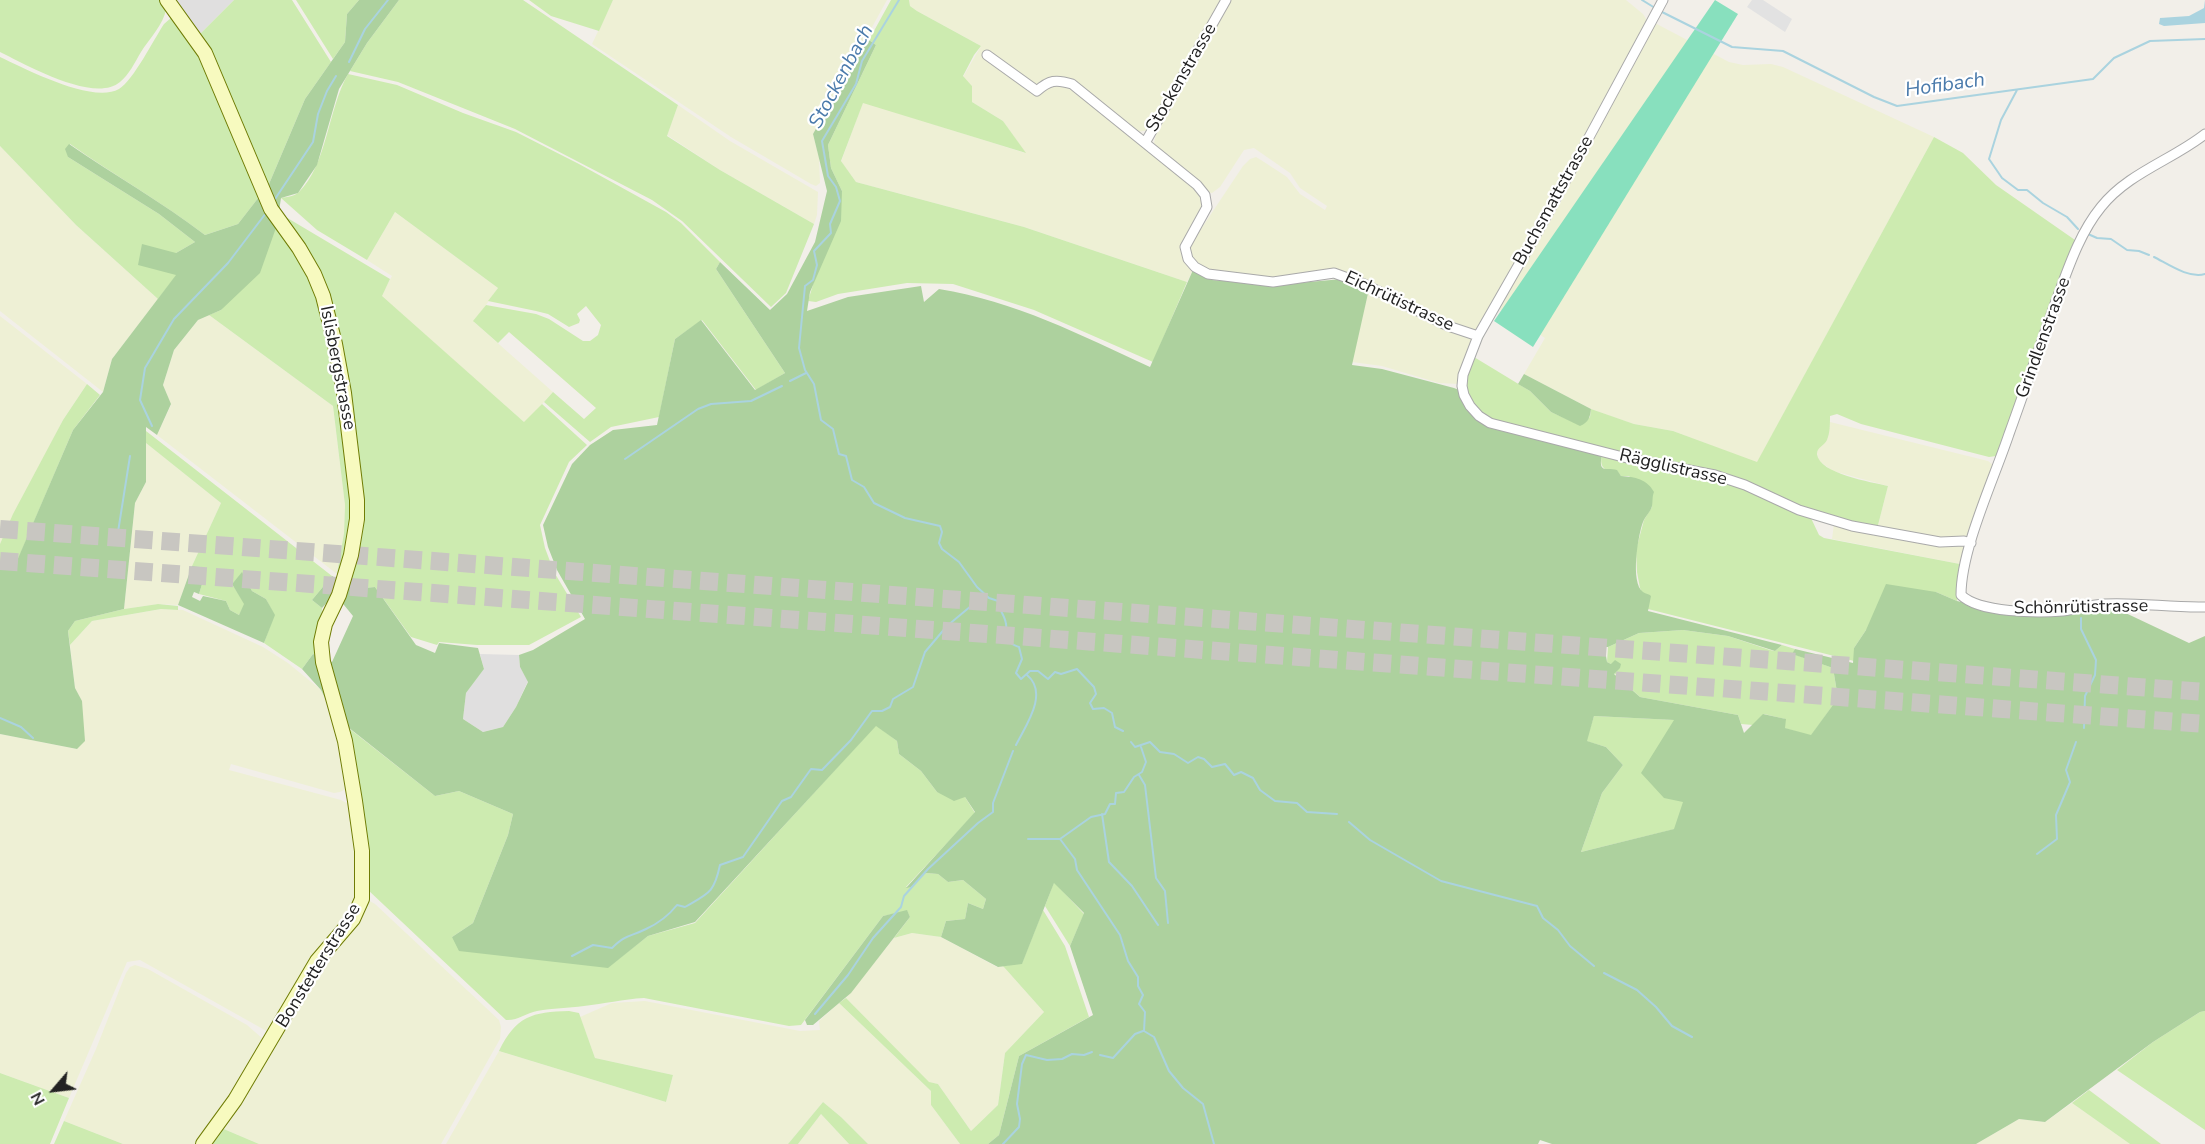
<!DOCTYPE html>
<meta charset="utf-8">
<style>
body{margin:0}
#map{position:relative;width:2205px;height:1144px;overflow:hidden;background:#f2efe9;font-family:"Nunito Sans",sans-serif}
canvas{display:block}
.north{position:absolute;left:24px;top:1060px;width:60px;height:60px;-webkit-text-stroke:4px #fff;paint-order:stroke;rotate:242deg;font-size:16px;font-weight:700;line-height:24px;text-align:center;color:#222}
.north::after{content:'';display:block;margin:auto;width:21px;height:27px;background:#222;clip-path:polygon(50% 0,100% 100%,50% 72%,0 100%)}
</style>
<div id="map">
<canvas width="2205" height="1144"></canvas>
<div class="north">N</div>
</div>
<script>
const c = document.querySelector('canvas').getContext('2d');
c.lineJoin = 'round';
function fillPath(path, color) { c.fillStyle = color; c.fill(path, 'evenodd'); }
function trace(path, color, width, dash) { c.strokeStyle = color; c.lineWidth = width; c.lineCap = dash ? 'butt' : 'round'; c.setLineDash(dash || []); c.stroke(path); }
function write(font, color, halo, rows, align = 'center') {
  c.font = font + ' "Nunito Sans",sans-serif'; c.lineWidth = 4.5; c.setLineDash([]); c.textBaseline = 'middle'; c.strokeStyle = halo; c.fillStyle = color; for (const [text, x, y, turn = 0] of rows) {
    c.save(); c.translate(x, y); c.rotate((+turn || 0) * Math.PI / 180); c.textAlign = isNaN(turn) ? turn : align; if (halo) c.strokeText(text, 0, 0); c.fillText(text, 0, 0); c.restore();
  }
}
fillPath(new Path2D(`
 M171,0h63l-37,37z
 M480,654l39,1 1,12 8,14 -12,26 -13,20 -20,5 -20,-13 3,-26 18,-24z`), '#e0dfdf');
fillPath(new Path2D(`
 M613,0h274l-74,134 6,24 1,25 -4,3 -5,-2 -80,-47 -139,-93z
 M909,0h314l-73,130 -13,2 64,61 3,13 -20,39 9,25 -6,12 -163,-55 -168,-45 -15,-20 22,-60 162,51 -22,-32 -31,-19v-16l-9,-9 18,-31 -64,-35 -7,-5z
 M1229,0h397l17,14 5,8 -168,305 -9,4 -5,-1 -125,-58 -65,7 -67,-7 -13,-6 -8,-16 3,-6 52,-78 7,-7 6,-2 5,3 26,17 13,17 25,16 2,-4 -27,-18 -10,-15 -36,-25 -10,2 -24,37 -8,6 -5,-1 -50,-42 -3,-7 3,-13z
 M1653,22l76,40 14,3 28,-1 12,3 151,70 -177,326 -84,-32 -39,-7 -24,-8 -19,-7 -67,-35 21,-36 -49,-31z
 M678,105l52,36 88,51 -1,23 -3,9 -94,-54 -53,-35z
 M0,146l76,79 82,74 -46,60 -9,33 -103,-81z
 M395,212l103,76 -24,34 79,70 -28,31 -144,-127 11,-20 -25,-16z
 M1369,289l100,48 3,4 -13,43 -20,-1 -57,-17 -30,-4z
 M209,315l124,91 12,99 -1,28 -7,41 -180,-139 14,-30 -8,-20 11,-35 24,-30z
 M0,316l87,68 -24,36 -63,124z
 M1830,422l158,39 5,4 -22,66 -5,5 -16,5 -73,-12 11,-43 -55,-15 -14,-10 -2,-8 1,-5 10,-10z
 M146,443l75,60 -29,63 -14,39 -20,-1 -34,5 11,-106 11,-21z
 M1834,524l130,22 3,3 -2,16 -133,-26z
 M161,609l22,1 80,37 25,16 33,27 17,36 11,58 -3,5 -6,3 -6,1 -103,-29 -2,6 112,30 9,5 9,62 -4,40 -85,126 -130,-73 -13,2 -58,136 -69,-25v-339l77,15 5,-47 -7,-14 -5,-43 22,-24z
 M368,900l7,4 124,116 2,7 -1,12 -59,105h-182l-40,-17 100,-160z
 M912,933l29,4 56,30 6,-1 41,46 -39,41 -7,52 -27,26 -33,-47 -9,-1 -83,-85 48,-60z
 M135,965l13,4 99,56 16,14 2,6 -67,99h-75l-59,-23 32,-72 30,-76 4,-6z
 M645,1001l155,30 20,-1 -1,-9 20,-18 92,88v14l29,39h-92l-27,-27 -18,-15 -35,42h-342l53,-93 167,51 7,-27 -78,-17 -15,-41 32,-14z
 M2072,1103l58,41h-154l43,-25 26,3z
 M821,1114l28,30h-51z`), '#eef0d5');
fillPath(new Path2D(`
 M0,0h163l3,9c-2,15 -17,30 -25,43 -6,10 -12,23 -21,30 -26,22 -95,-18 -120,-30z
 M234,0h58l39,62 -26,37 -36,85 -6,8 -66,-155z
 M296,0h63l-12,14 -2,28 -12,17z
 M399,0h124l155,105 -11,31 53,34 94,54 -28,69 -15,14 -89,-86 -30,-21 -137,-71 -117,-47 -48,-11 17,-28z
 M529,0h84l-14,31 -48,-15z
 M891,0h18l1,6 7,5 64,35 -7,9 -11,21 9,10v16l31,19 23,32 -163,-50 -22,58 15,21 168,45 163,55 -34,80 -119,-52 -81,-26 -46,-1 -69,11 -22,8 -8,-1 34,-110 -11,-23 -3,-23 48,-100 -7,-5z
 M172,17l30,38 57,142 -21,27 -33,11c-43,-33 -91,-60 -135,-91l-2,13 91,57 36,28 -19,11 1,22 -19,24 -82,-74 -76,-79v-89c26,12 92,47 119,32 14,-8 35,-50 45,-65z
 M348,74l49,11 66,28 53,19 63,32 87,48 15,11 39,39 -4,7 69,104 -29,17 -54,-70 -27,19 -16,78 -48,10 -21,15 -46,-40 9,-10 31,27 12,-11 -87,-76 -11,11 -25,-22 13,-16 50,9 13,5 34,22h7l8,-6 3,-10 -15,-19 -9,8 3,6 -1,3 -10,4 -21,-13 -12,-3 -48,-10 10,-13 -103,-76 -28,48 -50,-30 -36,-32c6,-1 14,-2 18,-6 28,-27 29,-83 49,-118z
 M1934,137l29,16 33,32 79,55 -74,212 -5,4 -7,1 -128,-33 -24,-10 -7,2c0,8 0,17 -3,24 -3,6 -10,7 -10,14 2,20 55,28 71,32l-11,43 -60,-15 -75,-32 -252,-62c-47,-29 -14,-76 7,-112l-23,49 56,34 21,21 29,13 10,-8 1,-8 43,15 39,7 84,31z
 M279,213l111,66 -8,17 142,126 18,-18 45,41 -18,17 -29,63 5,23 9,24 27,45 -52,28h-52l-38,-3 -2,3 -26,-8 -36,-50 -20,2 -8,-5 11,-47 -20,-194z
 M277,225l34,50 21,70 21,173 -12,57 -4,-1 7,-41 1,-28 -12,-99 -124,-91 12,-5z
 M87,384l13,11 -27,35 -57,134 -16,3v-23l13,-30 50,-94z
 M146,431l186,145 -20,24 10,8 -3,49 -6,-3 -11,15 -38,-26 10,-28 -8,-16 -14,-8 -10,-18 -10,11 13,20 -6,11 -9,-5 -4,-9 -27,-7 4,-13 -2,-14 -9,-1 29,-63 -75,-60z
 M1602,454l123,27 85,35 9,19 5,3 141,27 -8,36 -21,-9 -70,38 -12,18v13l-206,-52 -8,-21 -3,-16 -1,-22 8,-30 8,-13 -1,-8 -22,-23h-8l-4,-5c-13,1 -18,-4 -15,-17z
 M158,604l20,2v4l-17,-1 -69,12 -22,24 -2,-14 7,-10 49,-12z
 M1683,630l45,6 42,14 5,1 7,-6 13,4 -2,5 40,14 5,30 -27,38 -27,-8 1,-9 -21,-5 -11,11 -12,-1 -3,-9 -98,-18 -26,-24 -3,-9 -4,-2 1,-15 31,-14z
 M1594,716l81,4 9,82 -9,27 -94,23 21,-59 21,-28 -17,-18 -20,-6z
 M876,725l21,16 2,13 22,17 16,21 28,5 10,16 -69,74h5l15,-14 12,1 10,8 15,-2 23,19 -3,10 -15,-6 -3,16 -19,2 -5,16 -29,-4 -18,5 16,-21 -3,-6 -24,5 -82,109 -12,1 -145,-28c-21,1 -40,6 -60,8 -16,2 -31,2 -47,5 -11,2 -20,10 -31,9l-139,-131 -21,-163 89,70 24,-5 54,23 -5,21 -35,88 -21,14 156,30 40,-31 47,-13z
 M1054,882l30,32 -14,32 -25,-40z
 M1043,910l22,36 24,71 -70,39 -20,79 -11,9h-28l-29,-39v-14l-92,-88 7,-5 83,84 9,2 33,47 27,-26 7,-52 39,-41 -41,-46 19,-3z
 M569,1011l10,2 16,45 78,17 -7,27 -167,-51c17,-35 33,-39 70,-40z
 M2205,1011v119l-88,-60 36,-28 47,-30z
 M0,1073l69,25 -19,46h-50z
 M2089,1090l72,54h-31l-58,-41z
 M823,1102l18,15 27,27h-19l-28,-30 -23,30h-10z
 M64,1121l59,23h-69z
 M219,1127l40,17h-52z`), '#cdebb0');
fillPath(new Path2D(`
 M359,0h40l-32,43 -28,46 -22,76 -19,28 -17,5 -4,27 -17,48 -39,37 -23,10 -24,30 -11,35 8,19 -14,31 -11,-8v55l-11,21 -11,106 -49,12 -7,10 7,57 7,13 3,40 -8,8 -77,-15v-167l16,-4 57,-133 30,-38 9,-33 64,-84 -38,-10 4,-21 34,9 19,-11 -36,-28 -91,-57 -3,-8 4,-5c45,31 93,58 136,91l33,-11 31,-40 36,-85 40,-57 2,-28z
 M866,38l10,7 -48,100 3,23 11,23 -1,30 -31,71 -3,19 41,-14 73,-11 3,16 15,-13c75,12 142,46 211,78l43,-97 19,10 64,5 66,-6 27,10 -17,76 30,4 72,19 5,2 30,35 113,29c-4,20 3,13 15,16l4,6c14,1 26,3 33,16 -2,5 -1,8 -2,14 -1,5 -7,11 -9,16 -5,13 -13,61 0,70 3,2 6,2 8,4l-3,15 134,34 -7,6 -47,-15 -45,-6 -44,3 -31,14h-11l-1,5 10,4 1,6 4,2 4,-4 6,4 -1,4 -6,6 26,23 98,18 6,18 19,-19 23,5 -1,9 26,7 27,-37 -5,-30 -41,-14 3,-5 58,14 1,-15 12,-18 20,-46 50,8 21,9 52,12 46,2 60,-7 74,35 16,-7v375l-5,1 -47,30 -108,80 -26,-3 -43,25h-424l-12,-4 -2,4h-550l11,-9 20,-79 74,-41 -23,-69 14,-33 -30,-30 -32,81 -24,3 -57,-30 5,-16 19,-2 3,-16 15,6 3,-10 -23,-19 -15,2 -10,-8 -12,-1 -15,14 -5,1 69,-76 -10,-15 -11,4 -17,-9 -16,-21 -22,-17 -2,-13 -21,-15 -181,196 -47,14 -40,32 -149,-17 -7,-14 21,-14 35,-88 5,-21 -54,-23 -24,5 -101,-80 -13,-26 -19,-21 11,-15 19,8 21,-46 -18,-22 -13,14 -10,-8 20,-24 23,13 20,-2 41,58 19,8 4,-10 39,5 6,21 -18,24 -3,26 20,13 20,-5 13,-20 12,-25 -8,-15 -1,-12 14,-5 52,-31 -28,-49 -9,-23 -5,-22 29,-61 18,-19 23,-15 44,-5 18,-86 26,-19 54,70 30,-17 -69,-104 4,-7 50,48 17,-16 28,-52 12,-51 -14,-57zM1594,716l80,4 -33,53 23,25 19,4 -9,27 -93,23 21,-59 21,-28 -17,-18 -19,-6z
 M1524,374l67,35c-1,8 -2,13 -11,17l-29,-14 -21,-21 -12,-7z
 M192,566l9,1 2,14 -4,13 -5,-2 -2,5 8,4 3,-5 23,5 4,9 9,5 5,-11 -12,-20 10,-12 10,19 14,8 9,16 -11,28 -86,-38z
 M907,910l3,7 -59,76 -38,32h-6l-2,-5 78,-104z`), '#add19e');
fillPath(new Path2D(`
 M1715,0l23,14 -205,333 -39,-26z`), '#88e0be');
fillPath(new Path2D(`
 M1752,0h11l29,19 -7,13 -38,-25z`), '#e2e2e2');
fillPath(new Path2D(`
 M2205,0v23l-41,3 -5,-2 1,-6 29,-2 15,-8z`), '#aad3df');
trace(new Path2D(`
 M899,0l-37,61 -6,23 -34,57 6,35 8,11 4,14 -10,23 1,9 -17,18 3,14 -4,15 -8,6 -6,62 6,22 9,14 7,36 12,9 6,25 7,2 6,24 12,7 10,16 31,15 35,8 2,6 -3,11 3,6 17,13 18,25 12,11 9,3c1,10 7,14 8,23 1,5 -1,11 1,15 2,5 7,6 12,8l3,12 -6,14 5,6 9,-8h8l10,8 7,-7 6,2 16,-5 17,18 2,7 -6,9 3,6 11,-1 8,5 3,14 8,4
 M1642,0l13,8
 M1660,11l72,36 51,4 91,46 23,9 196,-27 21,-21 36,-17 55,-2
 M349,62l16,-33 23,-29
 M2017,90l-16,30 -12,39 13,19 16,12h9l16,13 24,14 11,12
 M275,199l38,-57 5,-28 9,-23 9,-15
 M2088,234l9,4 14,1 16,11 12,1 10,4
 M2154,257c14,7 35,22 51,17
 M790,381l16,-8
 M152,426l-12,-26 5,-32 29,-49 54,-56 38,-50
 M625,459l73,-50 13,-5 40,-3 31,-15
 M118,532l12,-76
 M2081,618v11l15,31 -1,15 -10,21 -1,32
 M0,718l21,9 12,11
 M1131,742l4,5 15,-5 10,10 14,2 14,9 10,-6 6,2 8,8 13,-3 9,11 7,-3 12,6 7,12 15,11 22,2 10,9 30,2
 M1016,745c10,-20 33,-52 11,-70
 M1139,775l6,10 11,93 9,13 3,32
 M1102,814l7,48 23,24 26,39
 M1349,822l21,18 71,41 96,25 6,12 15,12 12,16 24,20
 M1028,839h32l31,-22 14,-3 5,-10h5l1,-11 8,-1 10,-15 8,-5 4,-10 -5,-15
 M1060,839l15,20 2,11 43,65 8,26 10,16v9l5,9 -4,9 6,8 -1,19 10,6 15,34 14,17 20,16 11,40
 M2037,854l20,-15 -1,-24 14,-33 -4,-12 10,-28
 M572,956l21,-11 19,3c14,-14 18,-11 34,-19 11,-5 23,-14 31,-24l8,2c24,-14 29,-14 35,-42l23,-8 39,-56 9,-4 20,-28 11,1 29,-30 21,-29h10l8,-4 3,-8 20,-12 12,-35 22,-26 24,-20 15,-9
 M1604,973l33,17 19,17 16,19 20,11
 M815,1014l33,-39 25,-37 28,-31 3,-11 24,-27 50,-46 15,-11v-9l20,-52
 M1100,1055l13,3 22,-24 8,-3
 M1003,1144l16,-17 1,-8 -3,-15 5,-40 4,-9 21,5 15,-1 10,-5 12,1 8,-3`), '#aad3df', 2);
trace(new Path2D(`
 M0,529l2205,163
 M0,561l2205,163`), '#c8c6c1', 18, [18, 9]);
const street = new Path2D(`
 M1663,0l-117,217 -68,119 -15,39 -1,11 2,9 6,11 9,10 11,7 137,35 88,17 30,10 54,25 53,16 88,16 24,-1 7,2
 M987,55l50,36c12,-11 19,-12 35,-7l125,101 8,10 2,12 -22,40 3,12 7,8 13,7 65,8 61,-9 30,11 84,42 30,10
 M2205,134c-33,26 -77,39 -104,73 -22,27 -33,62 -45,94 -16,44 -31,89 -47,133 -15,45 -48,115 -48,161 18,18 77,18 102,16 14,-2 27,-6 41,-7 34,-2 67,4 101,3
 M1145,143l81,-143`);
const secondary = new Path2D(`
 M167,0l38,53 66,156 28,39 15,26 9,22 12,48 9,49 13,107v19l-6,36 -12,40 -14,29 -4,18 2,20 22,79 10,60 7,50v48l-9,20 -36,42 -82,139 -32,44`);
trace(street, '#a9a9a9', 11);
trace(secondary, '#707d05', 16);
trace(street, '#fff', 9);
trace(secondary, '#f7fabf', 14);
write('18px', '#222', '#fff', [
 ["Stockenstrasse",1182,78,-60],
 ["Buchsmattstrasse",1554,201,-61],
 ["Eichrütistrasse",1399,302,25],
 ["Grindlenstrasse",2044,338,-70],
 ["Islisbergstrasse",337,368,79],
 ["Rägglistrasse",1673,468,13],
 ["Schönrütistrasse",2081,608,-1],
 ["Bonstetterstrasse",319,966,-58]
]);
write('italic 20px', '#4a7aab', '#fff', [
 ["Stockenbach",842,77,-62],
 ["Hofibach",1945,86,-8]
]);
</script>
